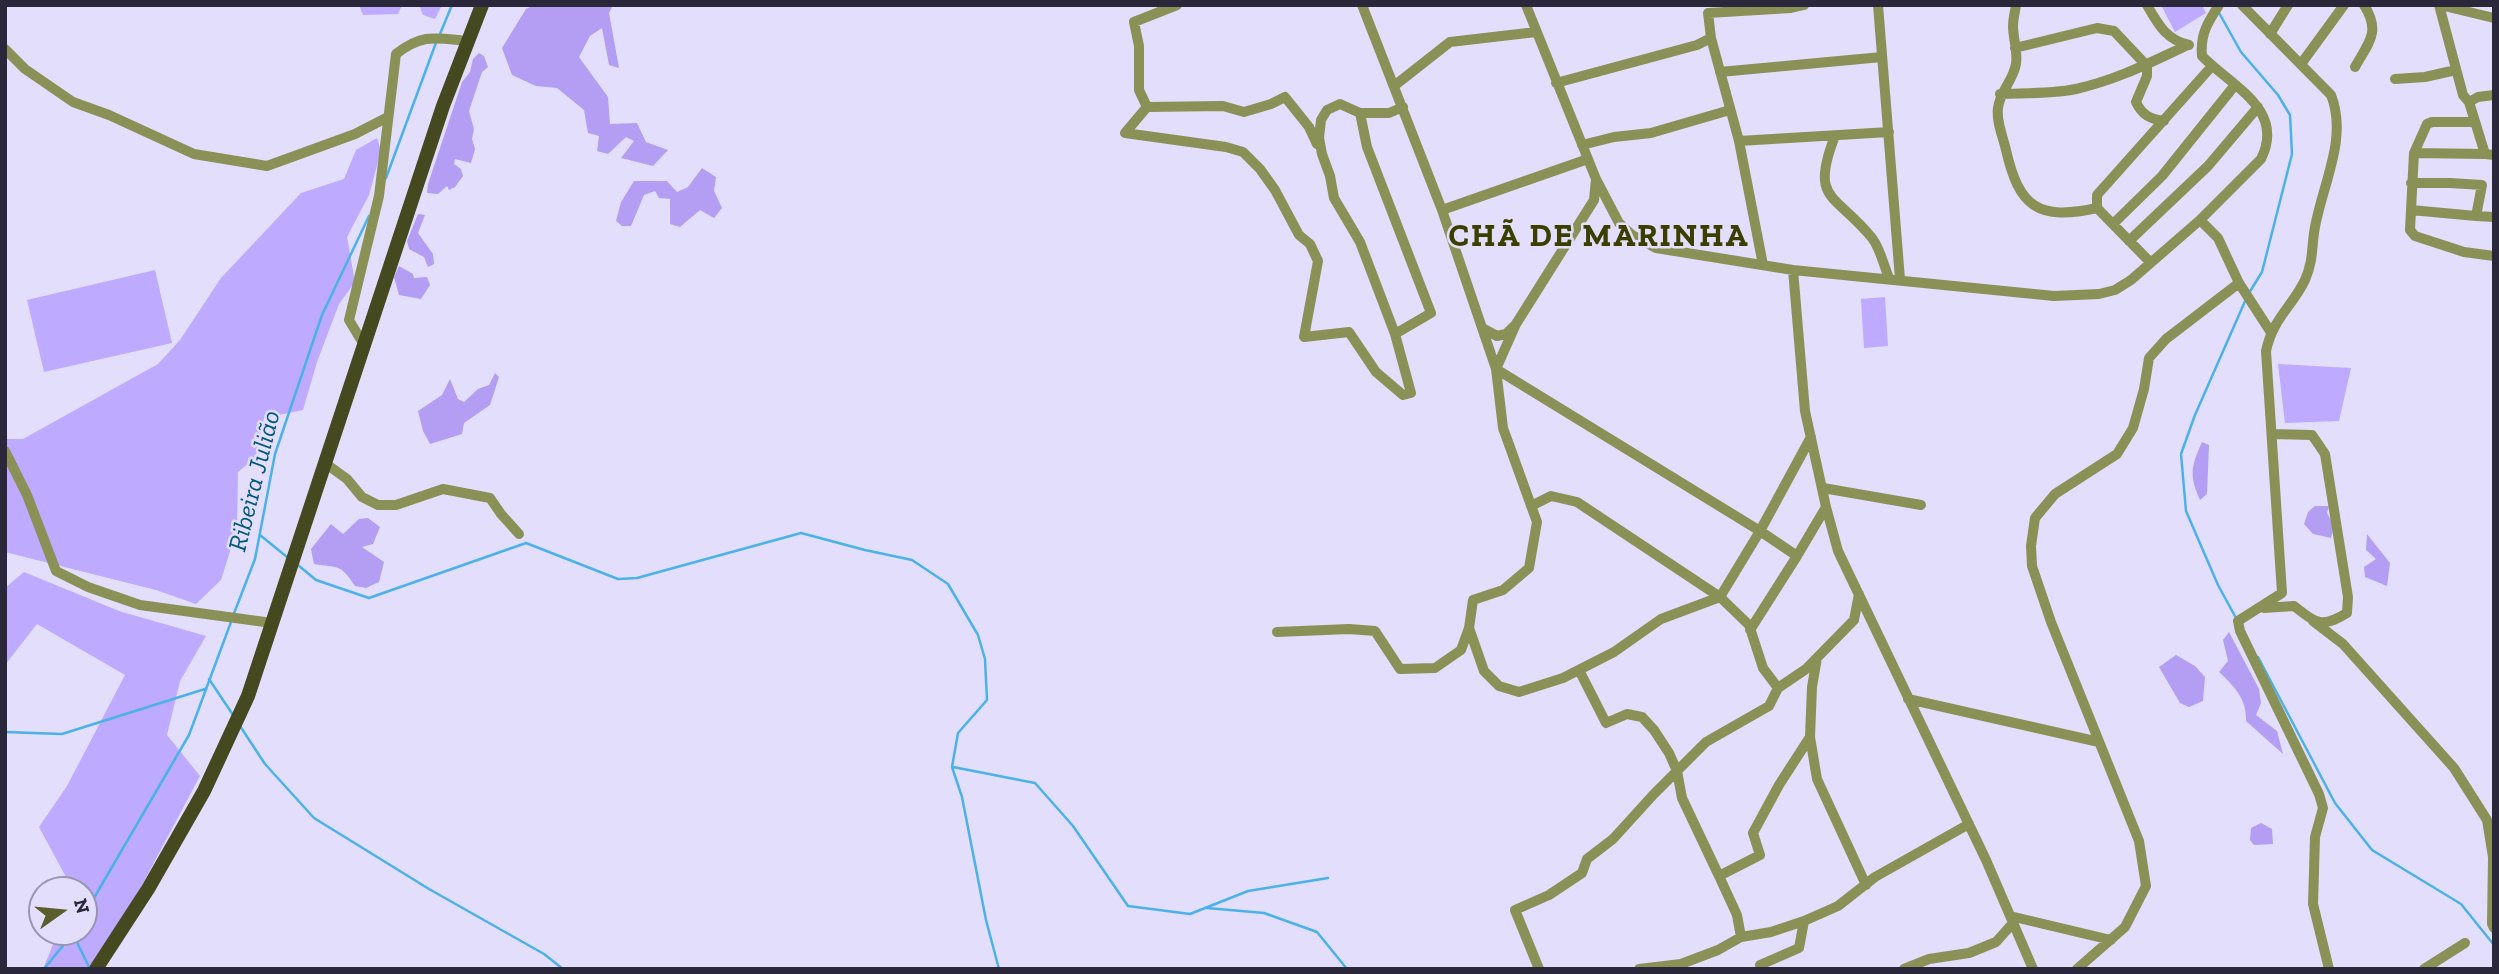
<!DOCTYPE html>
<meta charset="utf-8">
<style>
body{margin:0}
#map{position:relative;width:2499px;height:974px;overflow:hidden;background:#e4defd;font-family:"Zilla Slab",serif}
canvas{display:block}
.frame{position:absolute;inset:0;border:7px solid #2b273a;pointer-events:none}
.north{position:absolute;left:28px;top:876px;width:70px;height:70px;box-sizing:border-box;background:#e4defd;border:2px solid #9a95af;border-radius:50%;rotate:75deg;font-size:19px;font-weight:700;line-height:28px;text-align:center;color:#2b273a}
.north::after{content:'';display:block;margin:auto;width:24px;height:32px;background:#595e2c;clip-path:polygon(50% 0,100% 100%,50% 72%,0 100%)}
</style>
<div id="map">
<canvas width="2499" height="974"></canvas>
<div class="frame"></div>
<div class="north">N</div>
</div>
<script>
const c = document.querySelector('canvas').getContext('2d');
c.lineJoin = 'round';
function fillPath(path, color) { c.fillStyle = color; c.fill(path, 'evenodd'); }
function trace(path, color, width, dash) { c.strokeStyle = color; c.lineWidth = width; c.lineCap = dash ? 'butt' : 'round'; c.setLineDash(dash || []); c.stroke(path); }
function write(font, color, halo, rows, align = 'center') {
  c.font = font + ' "Zilla Slab",serif'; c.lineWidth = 5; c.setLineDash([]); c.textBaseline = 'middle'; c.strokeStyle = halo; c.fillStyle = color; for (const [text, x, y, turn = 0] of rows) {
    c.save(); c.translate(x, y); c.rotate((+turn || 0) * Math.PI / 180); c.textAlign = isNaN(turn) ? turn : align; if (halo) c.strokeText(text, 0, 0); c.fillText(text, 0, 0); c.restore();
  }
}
fillPath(new Path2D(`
 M359,5h43l-4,9 -35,1z
 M419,5h23l-7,14 -12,-4z
 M2161,5h41l4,8 -31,19z
 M377,138l4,13 -12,44 -22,42 8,45 -16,22 -22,58 -14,48 -39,8 -8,39 -18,15 -1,57 -16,51 -25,24 -40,-14 -151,-38v-113h18l135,-75 22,-24 41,-62 80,-85 43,-14 12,-29z
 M155,270l17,73 -128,29 -17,-72z
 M1885,297l3,49 -24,2 -3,-49z
 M2278,364l73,4 -12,53 -54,2z
 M24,572l95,39 87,25 -26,45 -13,54 33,41 -74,139 -38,54h-45l15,-37h26v-42h-11l-34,-63 28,-41 58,-111 -88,-51 -32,41v-77z`), '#beaafe');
fillPath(new Path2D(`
 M534,5h79l-4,8 10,55 -10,-3 -7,-37 -12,8 -11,21 29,40 2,27 27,-1 9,19 22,8 -15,16 -32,-8 13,-17 -8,-4 -18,17 -11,-3 2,-15 -11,-3 -4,-23 -27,-22 -21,-2 -24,-11 -10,-27 24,-39z
 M479,53l5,3 4,11 -6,5 -13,39 5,18 -2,10 3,10 -4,14 -16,-4 -1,5 7,5 2,7 -8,11 -6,3 -2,-4 -9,8 -11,-1 1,-9 34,-102 8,-10 3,-13z
 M702,168l14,9 -2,14 8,17 -8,10 -14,-8 -20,17 -10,-3v-25l-11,-1 -4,-7 -11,4 -13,31h-9l-6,-5 5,-19 13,-21h33l10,11 11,-5z
 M418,214l7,1 -7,18 15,21 1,10 -6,3 -4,-10 -15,-8 -2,-8z
 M399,266l14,8 1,4 13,-1 3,8 -9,14 -22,-4 -5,-18z
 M495,373l4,4 -9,28 -26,18 -2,11 -32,10 -7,-13 -5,-20 24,-16 8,-16 8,20 6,3 14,-13 11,-4z
 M2202,442l7,3 -2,49 -7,6c-11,-25 -9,-33 2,-58z
 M2315,506h14l-2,7 7,12 -3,13 -18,-4 -9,-10 4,-12z
 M368,518l12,9 -7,17 -11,3 22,15 -5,20 -13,6 -11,-2c-15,-23 -17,-18 -41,-22l-3,-15 20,-25 12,10 16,-15z
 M2367,534l23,29 -3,23 -22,-9 -1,-10 12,-8 -10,-9z
 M2229,632l30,57 2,14 -5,12 21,16 6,23 -37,-33c1,-22 -12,-35 -27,-49l9,-11 -5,-21z
 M2176,655l19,11 10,11 -2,24 -14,6 -9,-4 -21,-36z
 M2261,823l11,6 1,15 -19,1 -4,-5 1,-12z`), '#b39ef4');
trace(new Path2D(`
 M2218,11l23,41 37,43 12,20 2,39 -30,118 -13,21
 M440,34l12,-29
 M386,178l51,-138
 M260,535l27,22
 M298,565l18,15 53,18 157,-55 92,36 19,-1 164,-45 64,17 47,10 36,24 30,51 7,24 2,41 -29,33 -6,34 10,30 24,123 13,49
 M233,616l22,-57 20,-105 47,-139 47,-99
 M2236,618l-18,-33 -32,-74 -5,-57 14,-39 51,-116
 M2258,657l77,146 37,47 89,54 33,41
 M209,679l24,36
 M240,726l25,38 49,54 115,71 115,65 19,15
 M5,732l57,2 143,-45
 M953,767l82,16 38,43 55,80 62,8 58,-23 80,-13
 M1207,908l57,5 53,19 30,37
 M84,915l105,-180 42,-113
 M73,934l17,35
 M44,969l30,-37`), '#4ab2e8', 2.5);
trace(new Path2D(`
 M1362,5l80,205 54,159 20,-45 78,-124 2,-21
 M1526,5l70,174 23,44 13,12 24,13 137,22 261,26 45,-2 16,-4 16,-10 69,-60 61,-61c25,-50 -30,-73 -59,-103 -2,-22 6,-34 17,-51
 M1878,5l22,274
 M2016,5c-1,7 -3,14 -3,21 0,12 5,26 3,38 -3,17 -16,27 -18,44 -2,13 5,29 8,42 13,57 32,71 91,58
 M2147,5c11,19 19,35 42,40
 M2242,5l89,90c17,43 -8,88 -16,132 -4,21 -1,32 -10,53 -13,27 -32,38 -39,71l16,242 -44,28 2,10 79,163 4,14 -8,29 -2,67 16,65
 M2439,5l24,90 6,7 16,52 9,1
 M2440,5l54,13
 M2270,34l18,-29
 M1711,38l28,103 24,124
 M2015,48l82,-20 17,3 33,35v10l-11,26c6,13 14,17 28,19
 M5,49l20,20 48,33 36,13 85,39 73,12 88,-32 33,-17
 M2301,64l43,-59
 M2355,67c14,-25 26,-35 9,-62
 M1720,72l162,-15
 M2395,79l30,-2 31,-7
 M1556,83l141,-38 14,-7 -3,-25 83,-5 13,-3
 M1394,86l56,-44 86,-10
 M2000,94c25,-1 52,0 76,-5 41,-9 75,-27 112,-44
 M2469,102l9,-5 16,-2
 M1147,107l-22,26 101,14 17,5 17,17 15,21 24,45 11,9 8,17 -14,76 45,-5 27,40 27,23 8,-2 -16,-59
 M1147,107l76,-1 21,6 27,-8 14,-7 24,30 8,17
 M1147,107l-8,-17v-44l-5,-24 43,-17
 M1360,113l7,34 64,166 -36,21 -35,-92 -26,-44 -4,-22 -8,-22 -3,-16 2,-18 6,-10 13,-6 20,9h29l14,-6
 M2475,122h-43l-5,2 -13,29 71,1
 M1835,136c-26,66 1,57 37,102 8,10 12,28 17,40
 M1739,141l150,-9
 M1582,145l32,-8 37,-4 79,-23
 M2411,183h39l32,2 -6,31 -65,-6 3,-57
 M1442,210l146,-51
 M2411,210l-1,20 5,6 49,16 30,4
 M2476,216l18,1
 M2200,220l18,18 21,45 31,48
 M2113,224l49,-48 73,-91
 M2129,241l79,-75 50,-59
 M2150,262l-53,-54v-13l115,-129
 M1793,270l12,141 21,96 12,44 148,309 47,109
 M1482,328l15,8 9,-2 8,-8
 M364,345l-15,-25 30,-124 17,-142c27,-21 40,-16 71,-13
 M1496,369l264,162 -40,66 -143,-95 -26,-6 -20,10
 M1811,437l-51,94 37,25 29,-49
 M5,451l22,44 29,76 32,16 52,18 132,18
 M325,463l22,16 15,18 16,8h18l47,-16 47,9 11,16 18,20
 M1823,488l98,17
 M2264,608l30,-2c23,18 28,22 53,7l1,-16 -23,-143 -13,-19 -40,-1
 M2313,621l30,23 111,124 33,52 6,37 -1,67 2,4
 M1469,628l15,43 15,15 20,6 44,-14 51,-26 47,-33 59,-22 29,28 14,43 15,20 -9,18 -63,36 -53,53 -40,44 -26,20 -5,14 -33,22 -34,15 24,59
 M1750,630l47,-74
 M1277,632l72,-3 26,2 25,38 35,-1 26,-18 8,-22 4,-28 30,-10 26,-22 8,-46 -34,-94 -7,-59
 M1817,658l-5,29 -2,50 7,42 49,106
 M1579,670l27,53 21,-9 15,3 12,13 15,23 8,18 5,27 37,78
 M1778,688l28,-19 48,-49 5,-26
 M1908,699l191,43
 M2010,916l101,24
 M1741,937l-4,-22 -18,-39 41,-21 -7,-22 26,-48 31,-48
 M1639,969l42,-5 37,-14 23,-13 30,-5 33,-11
 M1762,969l-2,-4 39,-17 5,-27 34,-15 37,-29 94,-53
 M1904,969l25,-10 40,-6 27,-11 17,-19
 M2077,969l48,-42 21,-41 -7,-45 -88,-219 -19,-56 -1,-20 4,-28 20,-24 62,-40 16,-26 11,-39 5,-31 17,-19 73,-56
 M2424,969l41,-26`), '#8a9156', 10);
trace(new Path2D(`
 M96,969l52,-80 56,-98 44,-95 195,-590 39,-101`), '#454920', 14);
write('italic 26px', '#00587b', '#e4defd', [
 ["Ribeira Julião",255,481,-76]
]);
c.letterSpacing = '2px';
write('bold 32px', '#3a3f00', '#e4defd', [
 ["CHÃ DE MARINHA",1599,237]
]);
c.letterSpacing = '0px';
</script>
